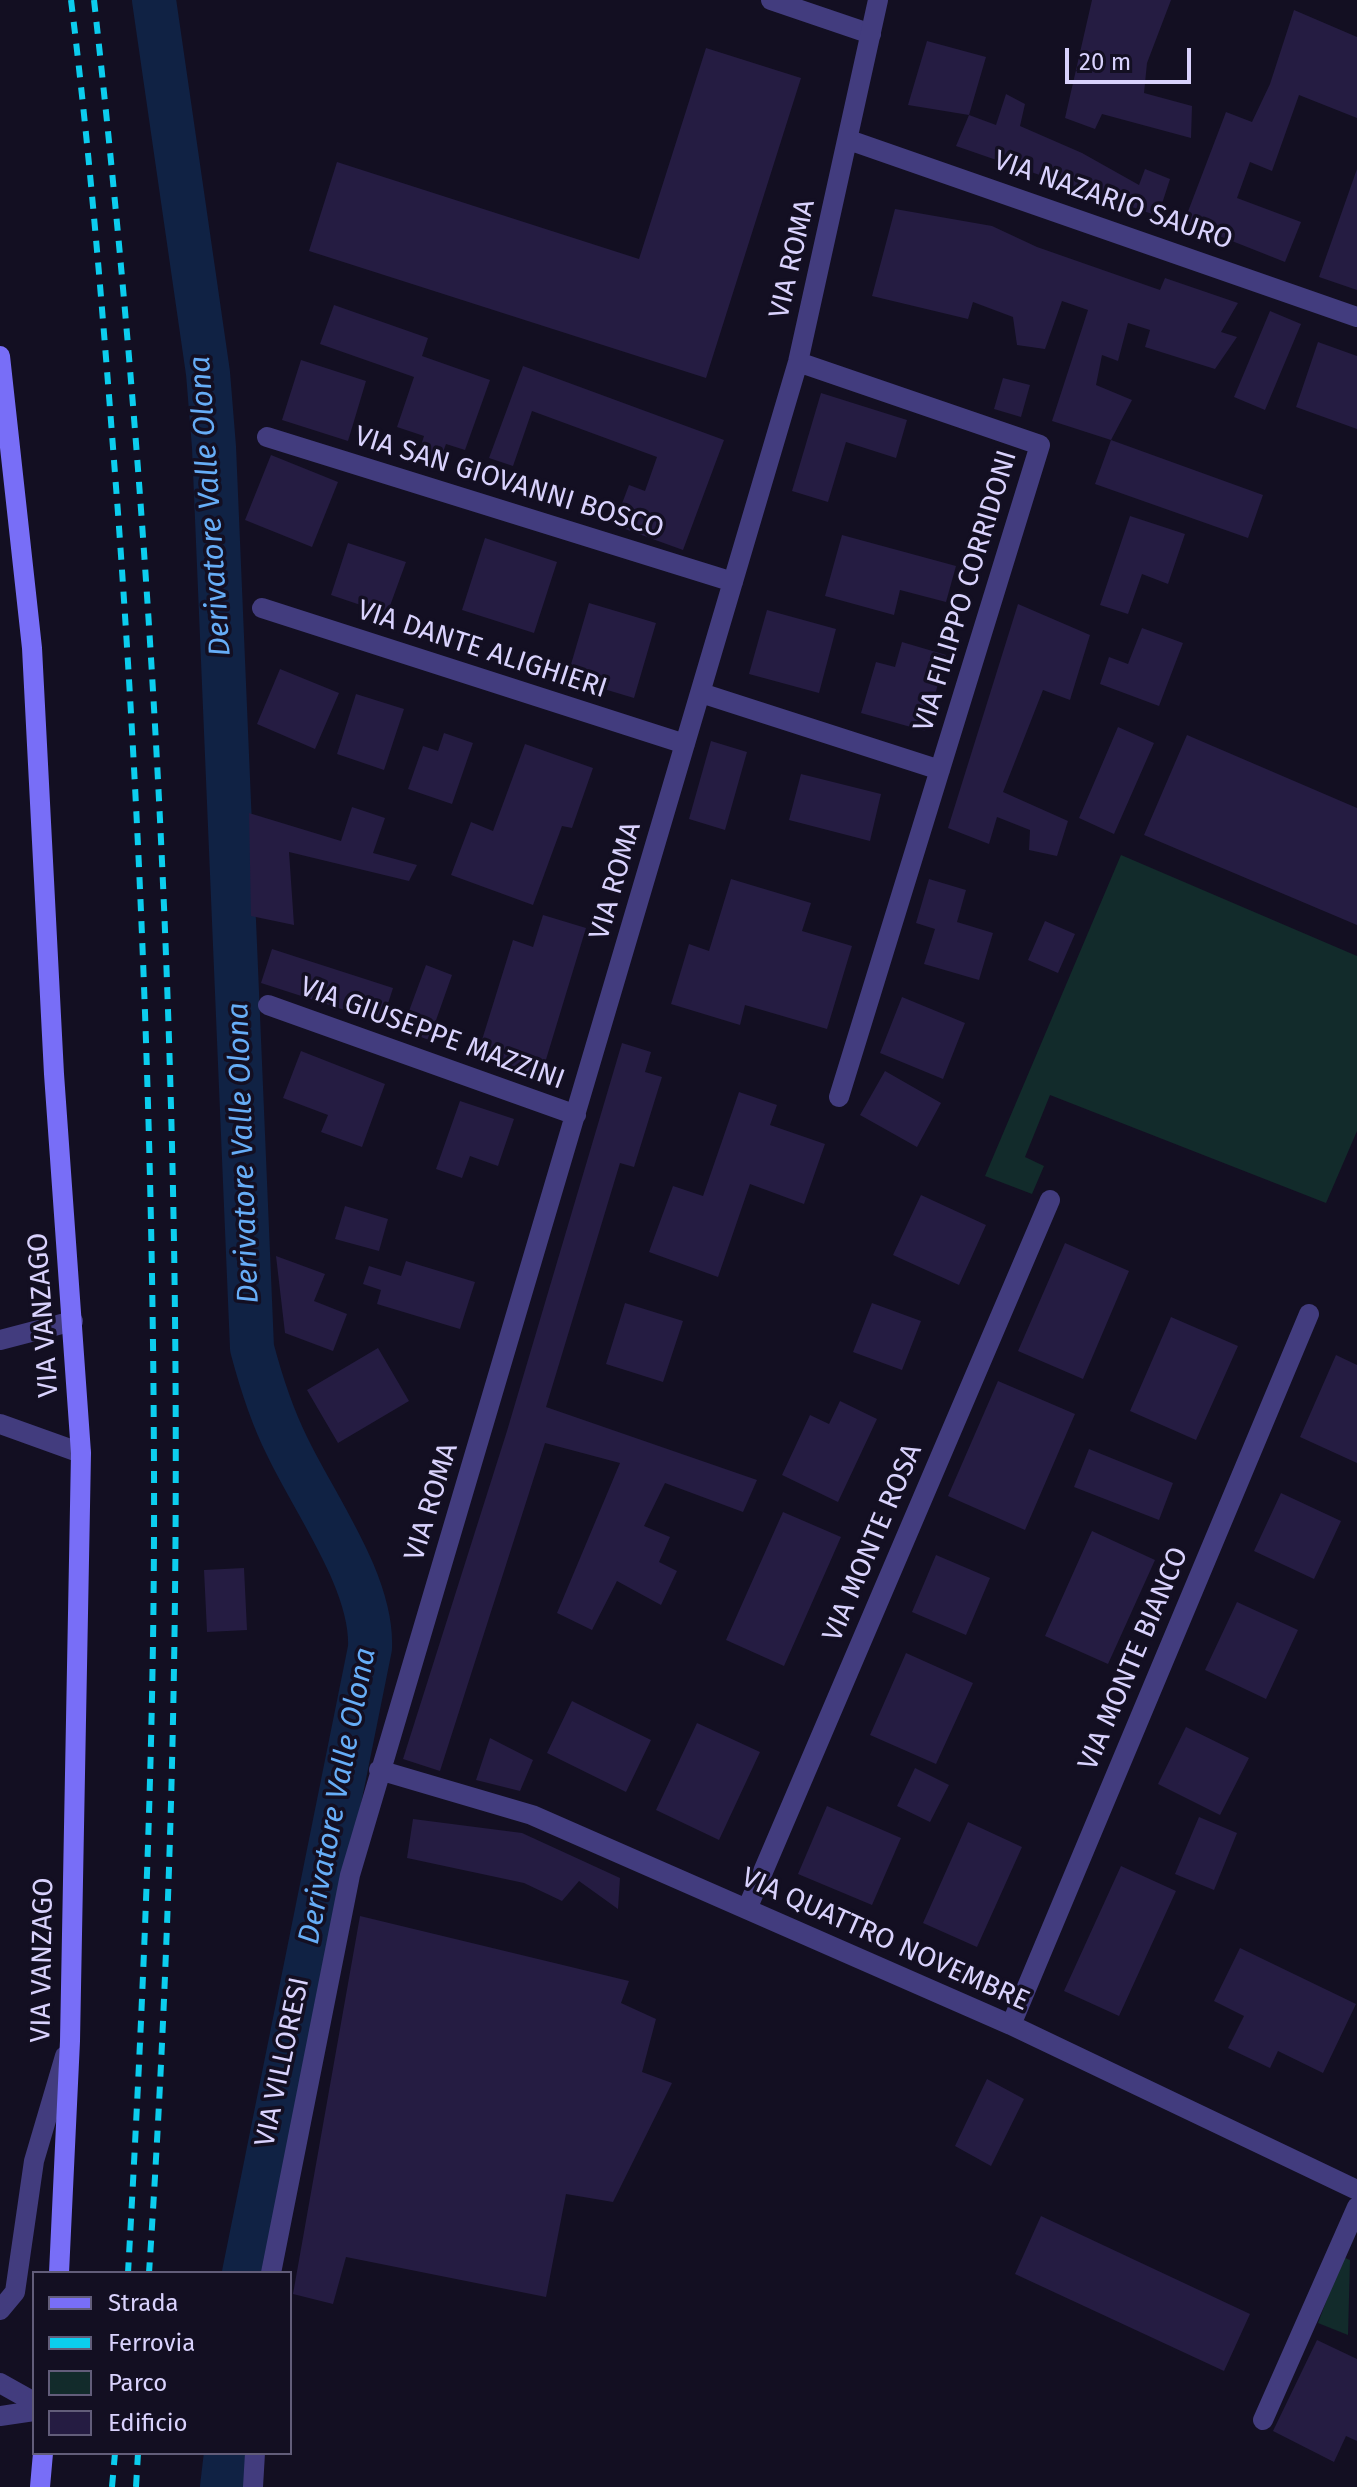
<!DOCTYPE html>
<style>
body{margin:0}
#map{position:relative;width:1357px;height:2487px;overflow:hidden;background:#130f22;font-family:"Fira Sans",sans-serif}
canvas{display:block}
.legend{position:absolute;left:32px;top:2271px;width:260px;height:184px;box-sizing:border-box;background:#130f22;border:2px solid #625d7a;margin:0;padding:10px 14px;list-style:none;font-size:24px;color:#d9d2fd}
.legend li{display:flex;align-items:center;gap:16px;height:40px}
.legend b{width:40px;border:2px solid #625d7a}
.scale{position:absolute;left:1065px;top:48px;width:126px;height:36px;box-sizing:border-box;border:4px solid #d9d2fd;border-top:0;padding-left:10px;font-size:24px;line-height:28px;white-space:nowrap;color:#d9d2fd;-webkit-text-stroke:6px #130f22;paint-order:stroke}
</style>
<div id="map">
<canvas width="1357" height="2487"></canvas>
<ul class="legend">
<li><b style="height:10px;background:#786ef7"></b>Strada</li>
<li><b style="height:10px;background:#0ccdee"></b>Ferrovia</li>
<li><b style="height:22px;background:#122b2b"></b>Parco</li>
<li><b style="height:22px;background:#251c42"></b>Edificio</li>
</ul>
<div class="scale">20 m</div>
</div>
<script>
const c = document.querySelector('canvas').getContext('2d');
c.lineJoin = 'round';
function fillPath(path, color) { c.fillStyle = color; c.fill(path, 'evenodd'); }
function trace(path, color, width, dash) { c.strokeStyle = color; c.lineWidth = width; c.lineCap = dash ? 'butt' : 'round'; c.setLineDash(dash || []); c.stroke(path); }
function write(font, color, halo, rows, align = 'center') {
  c.font = font + ' "Fira Sans",sans-serif'; c.lineWidth = 7; c.setLineDash([]); c.textBaseline = 'middle'; c.strokeStyle = halo; c.fillStyle = color; for (const [text, x, y, turn = 0] of rows) {
    c.save(); c.translate(x, y); c.rotate((+turn || 0) * Math.PI / 180); c.textAlign = isNaN(turn) ? turn : align; if (halo) c.strokeText(text, 0, 0); c.fillText(text, 0, 0); c.restore();
  }
}
fillPath(new Path2D(`
 M1121,855l236,101v175l-31,72 -276,-108 -25,62 19,9 -12,28 -47,-18z
 M1343,2257l7,3 -2,75 -30,-12z`), '#122b2b');
trace(new Path2D(`
 M154,0l54,373 6,74 38,901c9,34 19,66 35,98 28,59 86,137 83,202l-126,625
 M222,2487l4,-34`), '#102244', 44);
fillPath(new Path2D(`
 M1092,0h79l-24,63 -3,30 48,13 -1,32 -89,-24 -7,15 -30,-11z
 M1294,10l63,27v81l-58,-23 -27,76 -22,-9 -13,36 64,24 -16,40 -101,-40 42,-110 26,10 18,-38z
 M927,41l59,16 -17,58 27,10 10,-31 19,10 -5,22 62,27 57,32 6,-16 25,10 -12,37 -202,-70 13,-31 -61,-10z
 M706,48l95,30 -95,300 -397,-127 28,-89 302,97z
 M1357,169v121l-38,-13z
 M895,209l97,17 45,21 123,43 5,-12 73,25 -17,29 16,5 -22,32 -70,-22 5,-17 -22,-7 -10,38 -16,-6 -6,30 36,15 -21,40 -59,-19 36,-111 -26,-9 -17,48 -28,-4 -4,-28 -40,-15 -5,17 -96,-23z
 M334,305l94,33 -6,18 68,24 -25,70 -19,-6 -6,16 -21,-8 5,-16 -27,-9 17,-50 -94,-33z
 M1270,311l31,13 -36,86 -31,-13z
 M1318,342l39,14v73l-61,-22z
 M301,360l65,21 -18,60 -66,-21z
 M523,366l201,74 -41,110 -69,-25 15,-40 16,6 12,-34 -125,-46 -19,55 -24,-8z
 M1003,378l27,7 -9,32 -27,-8z
 M821,393l86,27 -11,38 -50,-16 -18,60 -36,-11z
 M1111,440l152,55 -15,43 -153,-54z
 M271,455l67,27 -26,65 -67,-27z
 M1130,516l55,18 -17,50 -26,-10 -14,40 -28,-9z
 M842,535l114,31 -10,36 -46,-12 -6,25 -69,-19z
 M485,538l72,24 -23,71 -72,-23z
 M348,543l58,19 -19,52 -56,-19z
 M589,603l67,20 -22,75 -67,-20z
 M1018,604l72,31 -20,65 -27,-10 -40,102 65,29 -11,35 -28,-6 1,-20 -33,-13 -8,27 -41,-16z
 M767,610l69,19 -17,64 -70,-19z
 M1142,628l41,15 -24,63 -59,-22 9,-27 19,7z
 M902,642l44,13 -21,76 -64,-18 15,-51 19,5z
 M280,669l59,24 -24,56 -58,-25z
 M356,694l48,15 -20,61 -47,-16z
 M1118,727l36,16 -40,91 -35,-16z
 M444,733l29,10 -21,61 -44,-15 15,-43 15,5z
 M1187,735l170,73v117l-213,-90z
 M711,741l36,11 -22,78 -36,-11z
 M525,744l68,24 -21,60 -10,-2 -29,79 -82,-30 20,-53 22,9z
 M801,774l80,20 -11,47 -81,-21z
 M352,807l33,11 -12,35 44,12 -8,16 -120,-29 5,73 -43,-9 -2,-103 92,28z
 M731,879l80,24 -9,28 50,15 -25,83 -82,-24 -5,20 -69,-21 18,-60 20,7z
 M929,879l37,11 -9,32 36,11 -14,47 -55,-16 11,-35 -19,-6z
 M543,915l43,13 -45,148 -64,-20 36,-116 20,7z
 M1045,921l30,13 -17,39 -30,-13z
 M272,949l121,39 -11,34 -121,-39z
 M426,965l26,10 -23,65 -27,-10z
 M902,997l63,26 -22,56 -63,-26z
 M622,1043l29,9 -6,20 17,5 -28,90 -14,-4 -74,244 211,73 -14,32 -78,-29 -21,43 26,11 -11,25 18,9 -16,34 -44,-24 -25,49 -35,-17 63,-150 -75,-20 -105,328 -37,-12 104,-328z
 M301,1051l84,33 -23,63 -41,-15 7,-17 -45,-17z
 M885,1071l56,32 -24,44 -57,-32z
 M739,1092l38,13 -7,20 55,19 -21,60 -54,-20 -32,93 -69,-25 24,-66 30,10z
 M460,1101l54,18 -16,47 -28,-10 -8,22 -26,-9z
 M921,1195l65,30 -27,60 -66,-30z
 M345,1206l43,13 -9,32 -44,-12z
 M1065,1243l64,28 -46,108 -65,-28z
 M276,1256l49,18 -11,27 33,13 -14,37 -48,-18z
 M406,1261l69,21 -15,47 -83,-25 4,-14 -18,-6 6,-18 32,10z
 M625,1303l58,18 -20,61 -57,-18z
 M872,1303l49,18 -19,49 -49,-18z
 M1171,1317l67,29 -42,94 -66,-29z
 M378,1348l31,53 -71,42 -31,-53z
 M1336,1355l21,10v98l-57,-26z
 M998,1381l77,33 -50,116 -77,-34z
 M840,1401l37,18 -39,83 -56,-27 28,-60 19,9z
 M1089,1449l84,34 -14,37 -85,-33z
 M1281,1493l60,28 -27,58 -60,-28z
 M783,1512l58,25 -57,129 -58,-26z
 M1092,1531l63,29 -47,104 -63,-28z
 M936,1555l54,23 -24,57 -54,-23z
 M244,1568l3,62 -40,2 -3,-62z
 M1237,1602l61,28 -32,69 -61,-29z
 M906,1653l67,30 -37,81 -66,-29z
 M572,1701l79,39 -25,52 -79,-39z
 M697,1723l63,29 -41,88 -63,-30z
 M1186,1727l63,31 -29,57 -62,-31z
 M490,1738l43,22 -13,31 -44,-11z
 M915,1768l34,17 -19,37 -33,-16z
 M827,1806l74,32 -29,67 -74,-31z
 M1199,1817l38,16 -23,57 -39,-16z
 M413,1819l109,14 98,45 -2,31 -39,-28 -17,20 -38,-18 -117,-25z
 M968,1822l54,25 -45,100 -54,-24z
 M1121,1866l55,25 -57,125 -55,-25z
 M360,1916l269,65 -8,22 35,16 -14,53 30,11 -59,119 -47,-8 -20,103 -200,-40 -13,47 -40,-10z
 M1240,1948l116,56 -33,69 -45,-22 -8,17 -42,-20 16,-32 -30,-15z
 M987,2079l37,20 -33,67 -36,-20z
 M1041,2216l209,98 -26,57 -209,-97z
 M1317,2340l40,19v82l-11,-5 -12,26 -61,-31z`), '#251c42');
trace(new Path2D(`
 M771,0l100,34
 M0,2310l15,-18 19,-131 31,-105
 M0,2383l34,19
 M0,2416l34,-5`), '#423c7e', 20);
trace(new Path2D(`
 M849,140l508,177
 M798,362l242,83 -201,652
 M267,437l466,145
 M262,608l423,136
 M701,693l239,77
 M268,1005l308,110
 M0,1340l73,-19
 M0,1424l81,29
 M379,1770l153,45 479,210 346,165
 M747,1909l303,-709
 M1011,2025l298,-711
 M271,2273l79,-398 448,-1513 80,-362
 M1263,2420l94,-213
 M253,2487l2,-34`), '#423c7e', 20);
trace(new Path2D(`
 M0,356l32,292 22,426 27,379 -11,588 -11,232
 M40,2487l3,-34`), '#786ef7', 20);
trace(new Path2D(`
 M71,0c21,170 34,342 47,513 23,319 35,639 36,960 1,267 -11,534 -26,800
 M94,0c84,754 105,1516 55,2273
 M112,2487l3,-34
 M136,2487l2,-34`), '#0ccdee', 6, [12, 10]);
write('28px', '#d9d2fd', '#130f22', [
 ["VIA NAZARIO SAURO",1113,201,19],
 ["VIA ROMA",793,259,-77],
 ["VIA SAN GIOVANNI BOSCO",509,483,17],
 ["VIA FILIPPO CORRIDONI",966,591,-73],
 ["VIA DANTE ALIGHIERI",482,650,18],
 ["VIA ROMA",616,881,-74],
 ["VIA GIUSEPPE MAZZINI",432,1034,20],
 ["VIA VANZAGO",44,1315,-94],
 ["VIA ROMA",432,1502,-73],
 ["VIA MONTE ROSA",873,1543,-67],
 ["VIA MONTE BIANCO",1134,1659,-67],
 ["VIA QUATTRO NOVEMBRE",885,1940,24],
 ["VIA VANZAGO",43,1960,-89],
 ["VIA VILLORESI",283,2062,-78]
]);
write('italic 30px', '#66adf7', '#130f22', [
 ["Derivatore Valle Olona",211,506,-94],
 ["Derivatore Valle Olona",244,1153,-92],
 ["Derivatore Valle Olona",338,1796,-79]
]);
</script>
